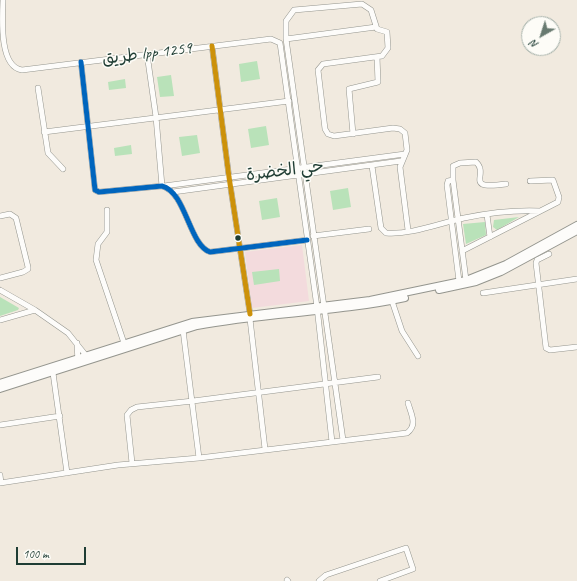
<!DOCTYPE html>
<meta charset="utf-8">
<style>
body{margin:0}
#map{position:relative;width:577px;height:581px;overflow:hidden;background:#f1eadf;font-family:Caveat,sans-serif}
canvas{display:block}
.north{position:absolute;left:521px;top:16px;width:40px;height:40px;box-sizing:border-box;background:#fdfcf7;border:1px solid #a4b0a9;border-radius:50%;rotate:219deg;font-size:11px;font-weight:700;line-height:16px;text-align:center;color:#1f3d34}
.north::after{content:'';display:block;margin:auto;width:14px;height:18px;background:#687a70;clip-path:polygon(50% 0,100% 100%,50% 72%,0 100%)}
.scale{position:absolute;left:16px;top:547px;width:70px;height:18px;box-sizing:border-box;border:2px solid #1f3d34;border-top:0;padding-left:5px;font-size:12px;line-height:14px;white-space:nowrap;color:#1f3d34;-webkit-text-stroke:3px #fdfcf7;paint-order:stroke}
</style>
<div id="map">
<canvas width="577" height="581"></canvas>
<div class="north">N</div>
<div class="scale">100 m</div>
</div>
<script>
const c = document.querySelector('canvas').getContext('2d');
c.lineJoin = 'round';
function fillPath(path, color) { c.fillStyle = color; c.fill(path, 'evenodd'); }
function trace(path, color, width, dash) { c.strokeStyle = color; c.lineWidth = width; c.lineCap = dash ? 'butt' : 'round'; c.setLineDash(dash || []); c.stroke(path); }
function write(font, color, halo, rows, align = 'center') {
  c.font = font + ' Caveat,"Playpen Sans Arabic",sans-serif'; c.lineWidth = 3; c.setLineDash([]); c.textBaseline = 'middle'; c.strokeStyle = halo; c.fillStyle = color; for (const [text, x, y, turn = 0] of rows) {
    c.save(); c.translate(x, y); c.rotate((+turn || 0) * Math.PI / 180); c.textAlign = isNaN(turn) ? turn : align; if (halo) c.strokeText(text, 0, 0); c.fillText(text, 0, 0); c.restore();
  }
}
fillPath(new Path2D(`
 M302,245l7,56 -57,7 -7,-56z`), '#f3dbdd');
fillPath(new Path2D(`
 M257,61l3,18 -19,3 -2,-18z
 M171,75l3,21 -14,1 -3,-20z
 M125,79l1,9 -17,2 -1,-8z
 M266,126l3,19 -18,3 -3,-19z
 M197,135l3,18 -18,3 -3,-19z
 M131,145l1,9 -17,2 -1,-8z
 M348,188l3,19 -18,3 -3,-19z
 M277,198l3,19 -18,3 -3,-19z
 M519,217l-22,13 -4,-3 1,-7z
 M485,222l1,13 -20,9 -3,-20z
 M279,269l1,12 -26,4 -2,-13z
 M0,297l19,11 -1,2 -18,6z`), '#b9e2b9');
const minor = new Path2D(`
 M3,0c-1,23 -3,67 19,70l249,-31 9,4 37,264 15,135
 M286,39l90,-12
 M212,46l17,131 21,137
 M147,54l9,63 6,69
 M81,62l14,128 4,2 63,-6c24,6 27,59 48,66l97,-12
 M38,88l10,65 15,16
 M44,132l245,-31
 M353,134l-4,-45 29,-7 -1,-25
 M372,166l9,62 5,5c25,2 54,-10 78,-15 24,-5 52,-8 76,-7
 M453,180l-5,1 -1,4 12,96
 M164,186l241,-32
 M173,192l228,-31
 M107,210v22l-9,12 -2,16 28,83
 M487,215l3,22
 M0,216l10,-2 6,4 12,49v2l-5,3 -23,6
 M313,236l56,-7
 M462,251l96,-49 1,-5 -6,-17 -23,1
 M549,254l-12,6 -1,3 10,85 4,2 27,-3
 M466,280l-13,-100v-14l7,-3 16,-1c14,13 -14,28 30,22
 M0,290l35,20
 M483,293l94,-14
 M392,301l10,30 16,25
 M250,319l15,130
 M0,320l35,-10 33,23 20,25
 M183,330l16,128
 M77,343l1,19
 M53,373l14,100
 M0,425l60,-9
 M343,440l-57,-401v-18l8,-11 68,-6 9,6 6,19 10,3 1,16 -6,8 -59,8 -5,6 7,59 3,5 6,2 59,-8 7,1 5,4 2,17 -7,17 8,63
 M132,463l-5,-48 4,-5 6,-3 56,-6 185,-24
 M0,475l1,8
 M0,483l118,-18 81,-7 208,-25c11,-8 4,-19 1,-30
 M287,580l1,1
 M319,581l7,-6 80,-27 7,21 -33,12`);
const major = new Path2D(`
 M439,290l37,-8 25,-10 76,-41
 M0,383l192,-61 178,-22 96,-20 40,-16 71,-39
 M0,389l197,-63c69,-13 139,-13 208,-28`);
trace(minor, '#94958e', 6);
trace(major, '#94958e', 8);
trace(minor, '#fdfcfa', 5);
trace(major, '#fdfcfa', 6);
trace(new Path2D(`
 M212,46l17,131 21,137`), '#cc910a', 5);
trace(new Path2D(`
 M81,62l14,128 4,2 63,-6c24,6 27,59 48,66l97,-12`), '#0065bd', 5);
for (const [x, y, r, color] of [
 [238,238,3.5,"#1f3d34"]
]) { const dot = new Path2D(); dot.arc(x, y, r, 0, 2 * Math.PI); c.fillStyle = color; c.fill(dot); trace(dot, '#fdfcf7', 1.5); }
write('17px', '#1f3d34', '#fdfcf7', [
 ["طريق lpp 1259",147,54,-7],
 ["حي الخضرة",285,171,-7]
]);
</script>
